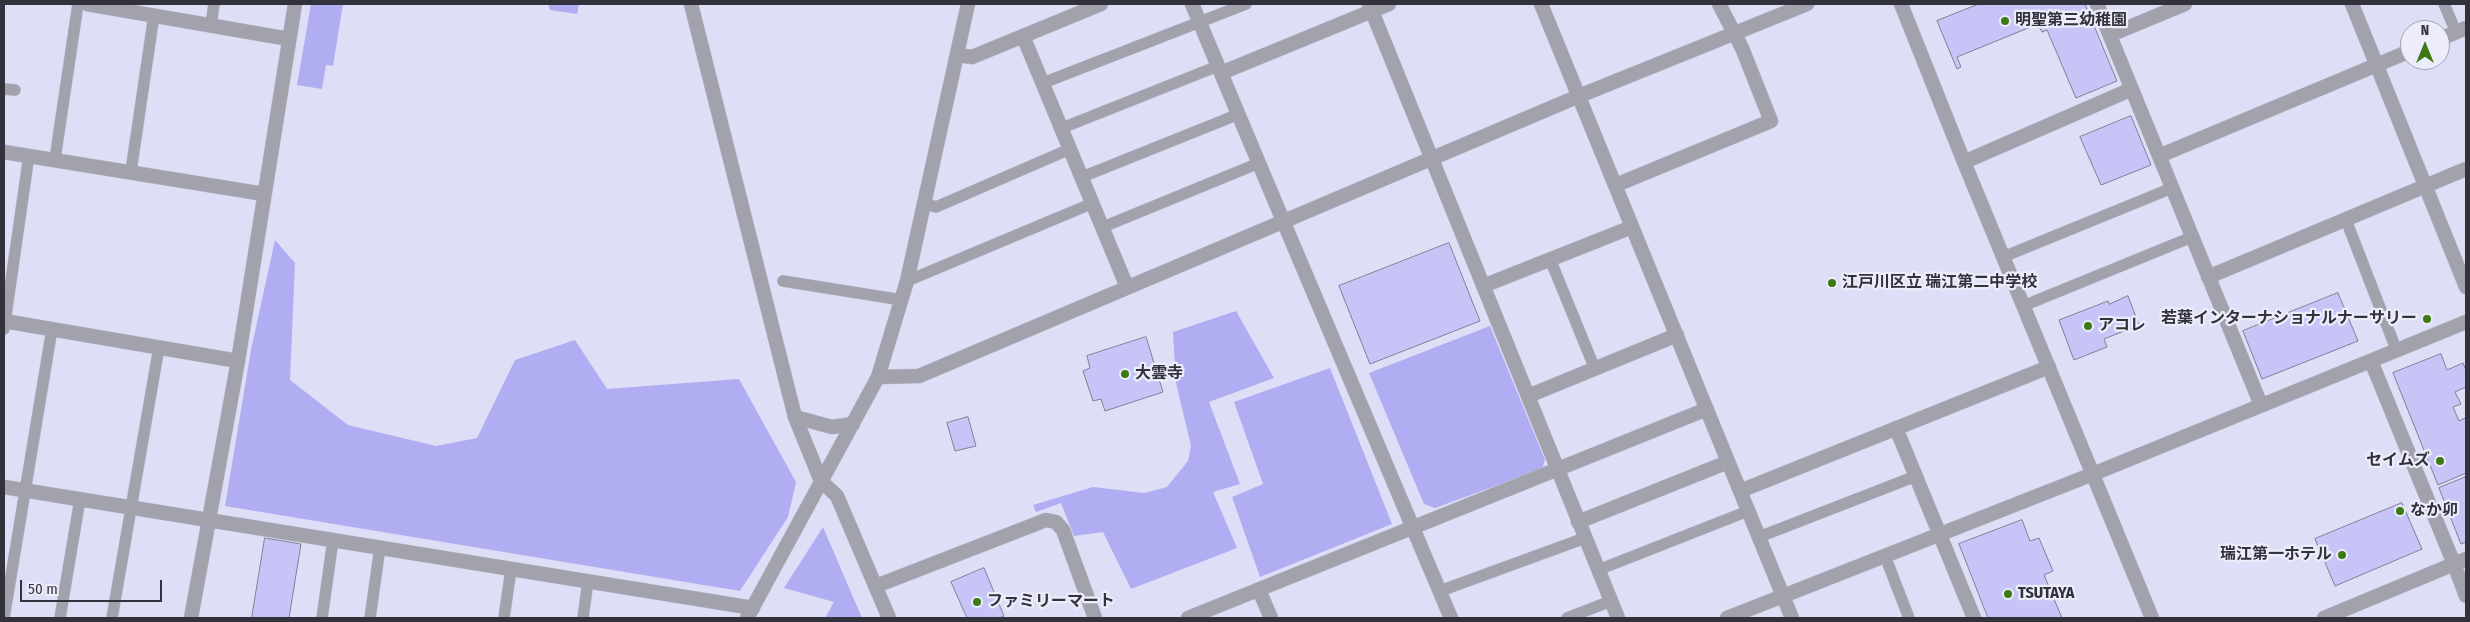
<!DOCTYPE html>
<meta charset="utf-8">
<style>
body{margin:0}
#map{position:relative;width:2470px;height:622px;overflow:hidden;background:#dedef7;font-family:"Fira Sans Condensed",sans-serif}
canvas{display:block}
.frame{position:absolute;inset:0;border:5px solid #32323c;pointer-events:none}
.north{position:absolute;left:2400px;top:20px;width:50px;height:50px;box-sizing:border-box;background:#ececfb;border:1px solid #a2a2af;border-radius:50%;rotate:0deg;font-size:14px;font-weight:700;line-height:20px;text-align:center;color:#32323c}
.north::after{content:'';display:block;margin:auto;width:18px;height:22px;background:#3d7913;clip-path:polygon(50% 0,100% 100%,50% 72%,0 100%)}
.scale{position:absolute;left:20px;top:580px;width:142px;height:22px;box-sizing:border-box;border:2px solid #32323c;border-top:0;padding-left:6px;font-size:15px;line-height:18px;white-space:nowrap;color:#32323c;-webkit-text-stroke:4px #ececfb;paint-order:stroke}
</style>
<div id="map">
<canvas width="2470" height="622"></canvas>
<div class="frame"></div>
<div class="north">N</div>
<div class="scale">50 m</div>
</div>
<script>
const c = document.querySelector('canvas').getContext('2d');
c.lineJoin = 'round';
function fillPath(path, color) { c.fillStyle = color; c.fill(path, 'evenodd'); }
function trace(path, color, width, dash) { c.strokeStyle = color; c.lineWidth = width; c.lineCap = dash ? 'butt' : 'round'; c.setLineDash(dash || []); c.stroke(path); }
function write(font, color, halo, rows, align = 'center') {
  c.font = font + ' "Fira Sans Condensed","Noto Sans JP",sans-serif'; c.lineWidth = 4.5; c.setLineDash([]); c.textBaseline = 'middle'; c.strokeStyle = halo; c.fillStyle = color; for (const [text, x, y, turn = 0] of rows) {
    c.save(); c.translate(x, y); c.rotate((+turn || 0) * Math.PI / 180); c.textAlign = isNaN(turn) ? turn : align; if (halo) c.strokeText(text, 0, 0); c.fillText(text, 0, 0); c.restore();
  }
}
fillPath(new Path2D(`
 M311,4h32l-10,62 -7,-1 -4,24 -25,-4z
 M548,4h31l-2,10 -27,-4z
 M275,240l20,23 -5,117 58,45 88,21 41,-8 38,-78 60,-20 32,49 132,-10 57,103 -8,35 -48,74 -515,-85 26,-156z
 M1236,311l38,67 -65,24 31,82 -27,8 24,56 -106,41 -28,-57 -29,4 -13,-33 -25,9 -3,-7 60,-18 51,6 23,-6 21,-26 3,-15 -15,-63 -3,-51z
 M1490,326l55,134 -3,9 -107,39 -11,-4 -55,-131z
 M1330,368l62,156 -132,53 -28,-80 31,-13 -29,-82z
 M823,527l39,91h-37l9,-16 -50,-14z`), '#b1adf2');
const building = new Path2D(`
 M1979,4h106l32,77 -41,17 -29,-68 -5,2 -4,-8 -81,33 4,10 -4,2 -20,-48z
 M2131,116l20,49 -50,20 -21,-48z
 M1449,243l31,78 -110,43 -31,-78z
 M2338,293l20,48 -96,38 -19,-48z
 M2128,296l11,29 -35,14 3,8 -33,13 -15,-40 49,-19 1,3z
 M1146,337l17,55 -58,19 -4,-12 -8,2 -10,-30 7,-3 -3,-12z
 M2441,354l6,16 16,-7 3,7v17l-11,5 6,12 -8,3 6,14 6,-3 1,2v53l-28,12 -45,-112z
 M968,417l8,29 -21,5 -8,-28z
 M2466,477v65l-5,2 -22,-56z
 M2402,503l20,46 -87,37 -20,-47z
 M2022,520l8,21 9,-3 14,33 -9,4 18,43h-74l-29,-74z
 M265,538l36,6 -12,74h-37z
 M984,568l20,48 -5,2h-32l-16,-36z`);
fillPath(building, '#c7c5f7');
trace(building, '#807f96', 1);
const service = new Path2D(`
 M2444,4l12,28
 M211,25l3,-21
 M1043,83l203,-79
 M4,89l11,1
 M1062,128l156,-62
 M55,159l23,-155
 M131,171l23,-156
 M1082,177l157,-63
 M924,203l12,4 134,-58
 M2346,220l50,129
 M1103,227l156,-64
 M2003,257l169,-69
 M1550,259l45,110
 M783,281l119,19
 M907,281l186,-78
 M2023,306l169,-69
 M4,329l25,-174
 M1759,537l157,-61
 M1885,556l24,62
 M1598,570l150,-59
 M1440,591l145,-53
 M4,618l48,-289
 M60,618l20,-119
 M112,618l47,-271
 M322,618l11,-78
 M370,618l10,-71
 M504,618l7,-49
 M583,618l5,-37
 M1567,618l44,-17`);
const pedestrian = new Path2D(`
 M2454,564l12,32`);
const minor = new Path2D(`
 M87,4l202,35
 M1192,4l92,219
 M1369,4l249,614
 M1541,4l251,614
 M2097,4l164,401
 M2352,4l114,283
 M2110,35l75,-31
 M1023,36l104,251
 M2440,39l26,-11
 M958,55l14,2 129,-53
 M1221,73l168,-69
 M4,152l260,42
 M2159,156l251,-105
 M1964,162l168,-73
 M1616,185l155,-64 -29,-73 -23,-44
 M2208,277l258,-108
 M1483,286l149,-59
 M4,321l234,40
 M2371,361l83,203
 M878,377l29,-96 61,-277
 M1528,396l149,-61
 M795,417l37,10 21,-3
 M1896,428l78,190
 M2093,474l373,-152
 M4,487l749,121
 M1740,491l309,-124
 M1578,522l150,-60
 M876,586l170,-66 10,2 7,8 32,88
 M1259,590l12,28
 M191,618l47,-257 57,-357
 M1188,618l519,-209
 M2324,618l142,-59`);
const tertiary = new Path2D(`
 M691,4l104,413 26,64 16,15 52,122
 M1901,4l63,158 188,456
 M1284,223l167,395
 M747,618l131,-241 41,-1 660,-280 228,-92
 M1727,618l366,-144`);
trace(service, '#bcbcd2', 12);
trace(pedestrian, '#bcbcd2', 15);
trace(minor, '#bcbcd2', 15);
trace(tertiary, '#bcbcd2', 15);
trace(service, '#a2a2ac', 11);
trace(pedestrian, '#a2a2ac', 14);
trace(minor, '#a2a2ac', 14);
trace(tertiary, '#a2a2ac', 14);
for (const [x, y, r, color] of [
 [2005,21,5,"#3d7913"],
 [1832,283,5,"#3d7913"],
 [2427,319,5,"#3d7913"],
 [2088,326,5,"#3d7913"],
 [1125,374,5,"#3d7913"],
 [2440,461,5,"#3d7913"],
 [2400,511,5,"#3d7913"],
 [2342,555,5,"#3d7913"],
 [2008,594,5,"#3d7913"],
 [977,602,5,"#3d7913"]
]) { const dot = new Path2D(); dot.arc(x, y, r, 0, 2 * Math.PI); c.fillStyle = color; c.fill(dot); trace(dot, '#ececfb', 2); }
write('bold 16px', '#32323c', '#ececfb', [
 ["明聖第三幼稚園",2015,21],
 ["江戸川区立 瑞江第二中学校",1842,283],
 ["若葉インターナショナルナーサリー",2417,319,"right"],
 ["アコレ",2098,326],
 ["大雲寺",1135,374],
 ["セイムズ",2430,461,"right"],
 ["なか卯",2410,511],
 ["瑞江第一ホテル",2332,555,"right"],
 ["TSUTAYA",2018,594],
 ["ファミリーマート",987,602]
], 'left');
</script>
